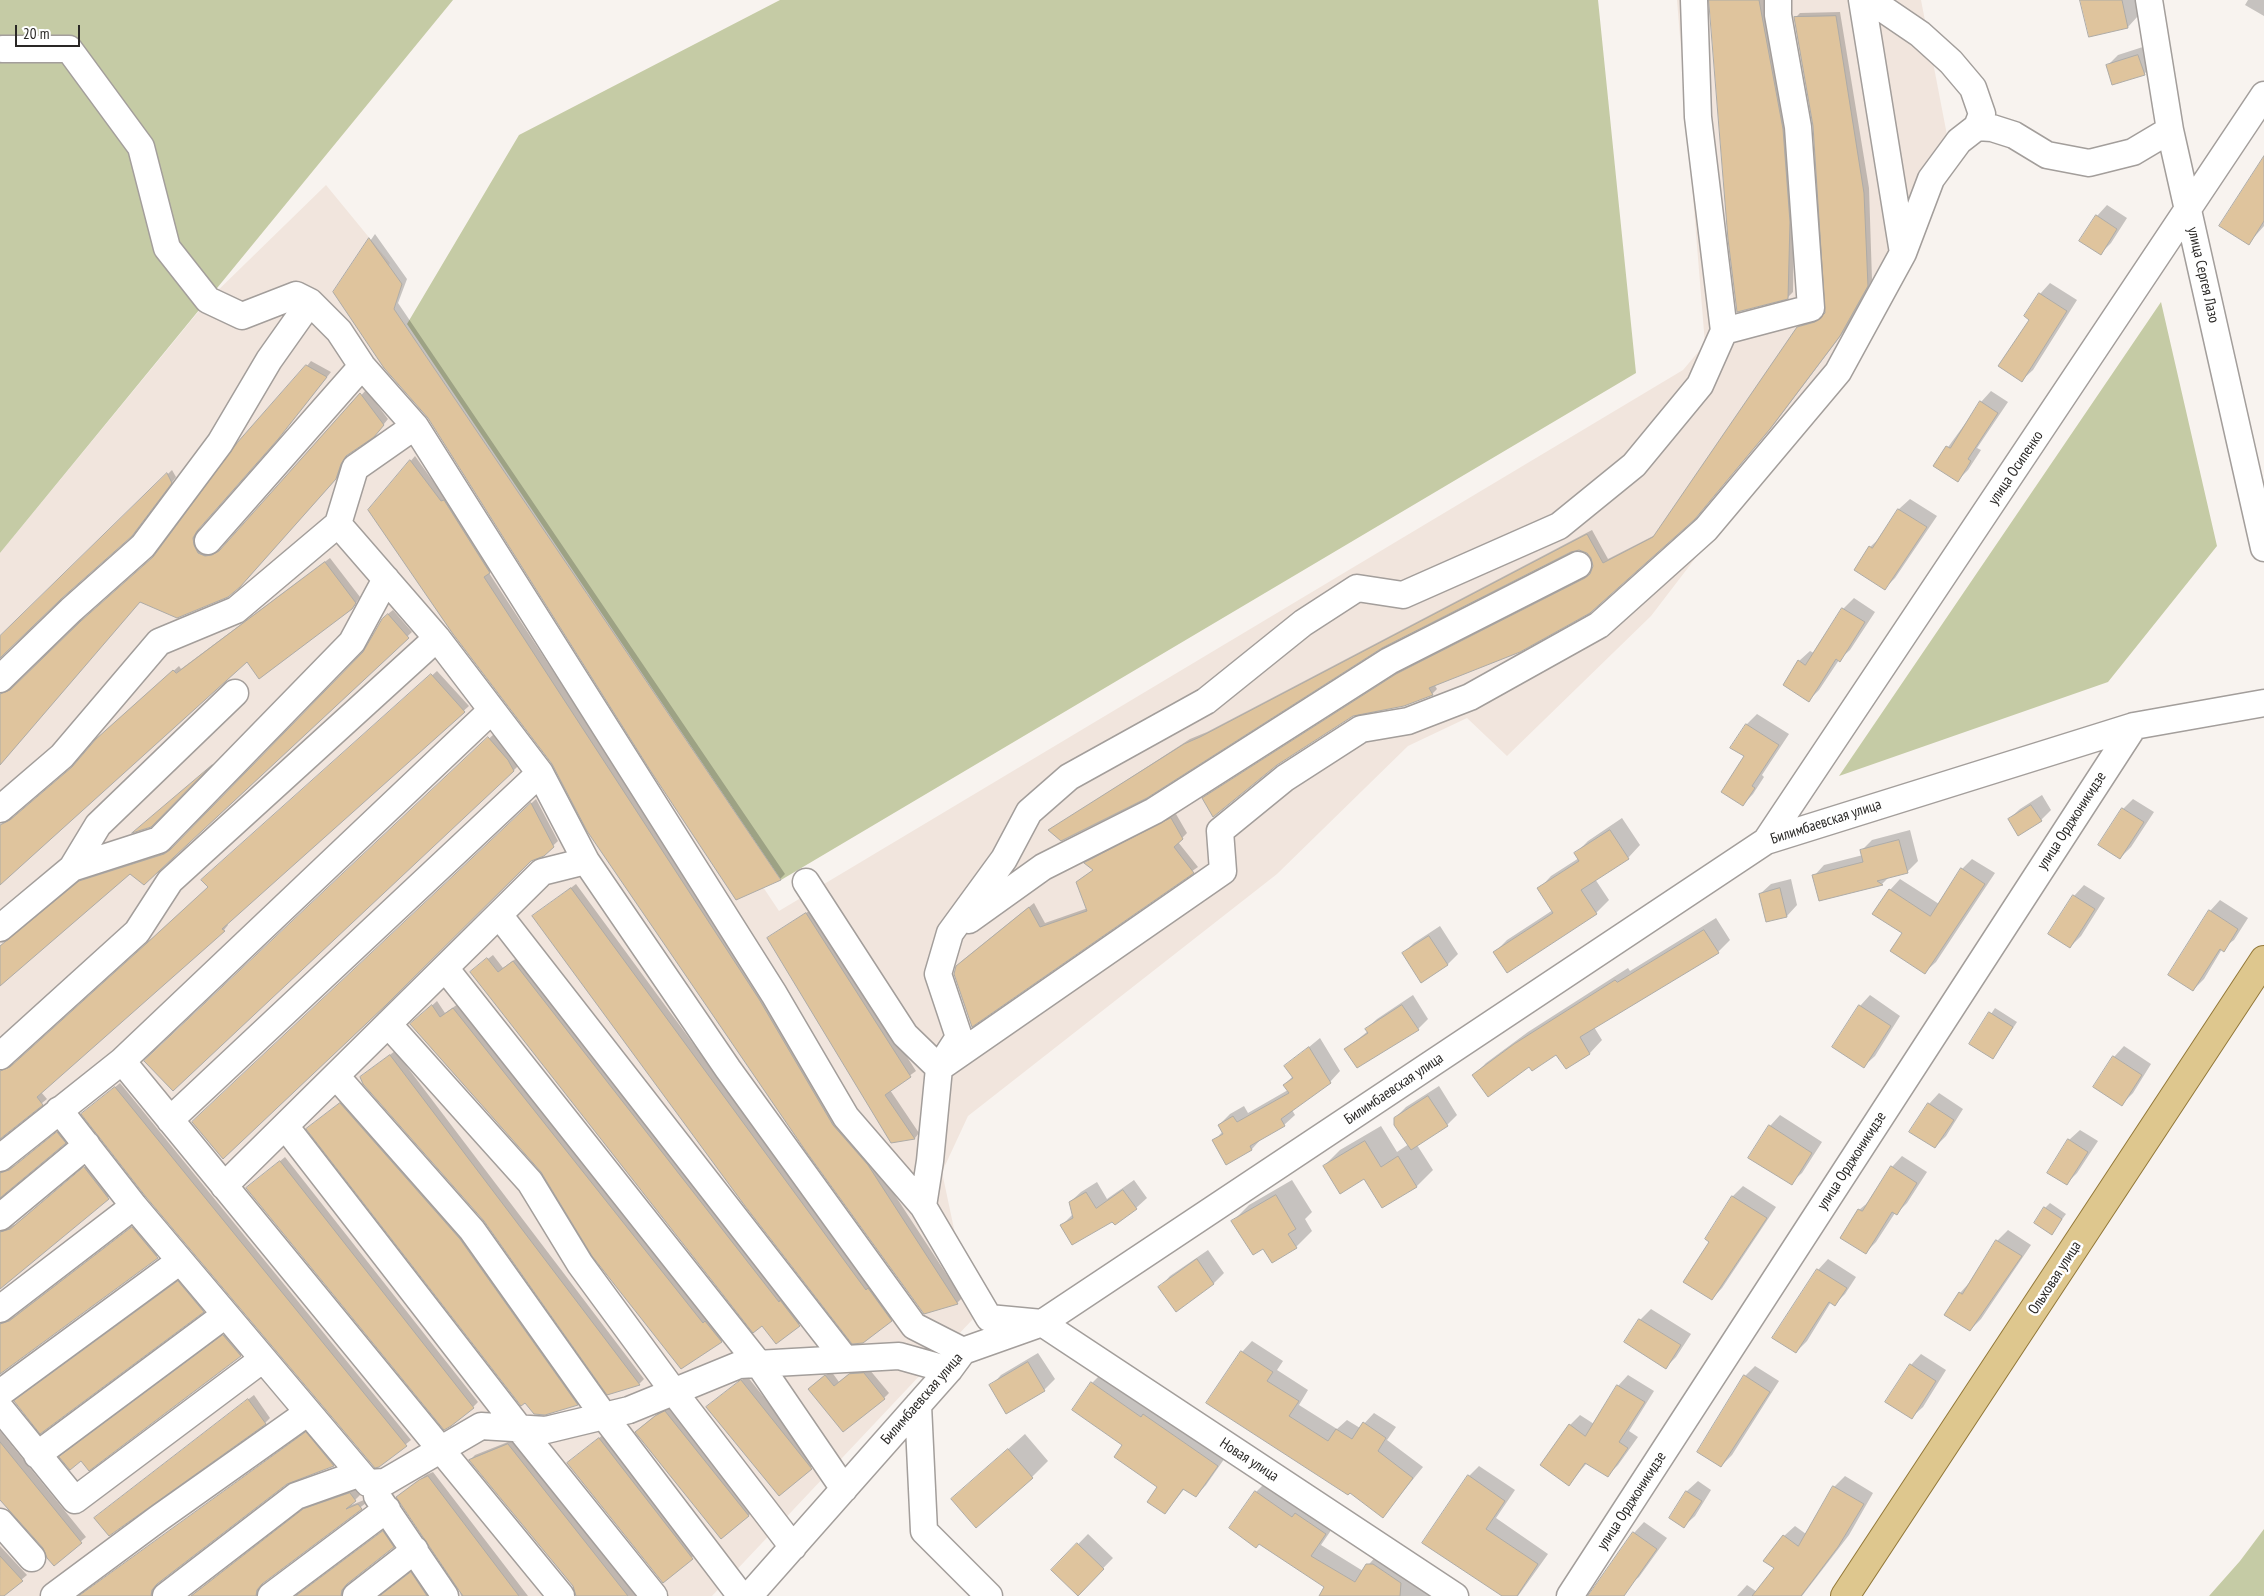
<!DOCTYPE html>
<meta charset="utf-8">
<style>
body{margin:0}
#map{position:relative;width:2264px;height:1596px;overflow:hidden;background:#f8f3ef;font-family:"PT Sans Narrow",sans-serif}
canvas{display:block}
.scale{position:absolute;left:15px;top:25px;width:65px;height:22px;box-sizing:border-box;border:2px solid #2a2826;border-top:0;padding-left:6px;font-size:15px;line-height:18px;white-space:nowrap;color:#2a2826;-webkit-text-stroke:4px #fff;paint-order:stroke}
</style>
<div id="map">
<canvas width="2264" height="1596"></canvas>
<div class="scale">20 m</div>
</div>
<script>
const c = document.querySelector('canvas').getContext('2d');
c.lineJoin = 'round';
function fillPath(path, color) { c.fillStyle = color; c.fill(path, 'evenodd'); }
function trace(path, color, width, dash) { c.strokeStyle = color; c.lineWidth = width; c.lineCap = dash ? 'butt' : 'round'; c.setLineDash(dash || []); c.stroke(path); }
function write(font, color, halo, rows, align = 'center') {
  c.font = font + ' "PT Sans Narrow",sans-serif'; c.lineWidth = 5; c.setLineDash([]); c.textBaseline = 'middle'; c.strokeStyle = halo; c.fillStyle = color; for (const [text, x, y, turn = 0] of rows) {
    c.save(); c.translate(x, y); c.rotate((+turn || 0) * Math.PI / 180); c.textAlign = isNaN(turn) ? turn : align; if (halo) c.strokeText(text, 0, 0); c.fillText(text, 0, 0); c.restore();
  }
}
fillPath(new Path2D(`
 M1677,0h244l31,161 -114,211 -187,244 -144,140 -40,-38 -59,28 -131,128 -309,242 -26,56 31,147 -261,277h-712v-1043l208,-253 118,-115 64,78 -20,34 409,614 904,-541 22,-26z`), '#f1e5dd');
fillPath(new Path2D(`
 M0,0h453l-453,553z
 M780,0h818l38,373 -855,507 -374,-556 112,-189z
 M2161,302l56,244 -109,136 -269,94z
 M2264,1529v67h-55l31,-35z`), '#c5cba5');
fillPath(new Path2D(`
 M1710,0h54l24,123 6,93 -1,76 -5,5z
 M2082,0h53l3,16 -10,11 -38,8z
 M2248,0h16v16l-19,-11z
 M1840,12l29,176 3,92 -27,50 -70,93 -75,89 -266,172 3,5 -5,5 -80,21 -148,83 199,-129 188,-95 3,-8 -2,-9 -5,-5 -8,-3 -8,1 -189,97 -332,183 140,-91 17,-7 385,-202 16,29 49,-25 141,-206 5,-5 19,-5 4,-5 -12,-187 -19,-108 5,-5z
 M2149,45l5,19 -10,10 -36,-9 10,-10z
 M2264,158v68l-15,17z
 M2107,205l20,13 -16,25 -11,11 -3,-38z
 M375,234l32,45 -9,24 387,571 -5,5 -445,-587z
 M2050,283l27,17 -44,70 -11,10 18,-86z
 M311,361l20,11 -48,60 -82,93 -3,7v8l12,11h8l6,-4 142,-157 22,29 -9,11 -31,23 -7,20 -96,108 -105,20 -140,163v-49l4,-22 13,-8 138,-129z
 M1991,391l17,11 -31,46 4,2 -13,20 -10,10 -23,-15 46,-63z
 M415,456l79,111 -5,6 473,725 -5,5 -32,10 -372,-550 -184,-253z
 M172,470l4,7 -39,52 -77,69 -60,58v-19z
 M1910,499l27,17 -42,62 -10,10 -15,-41 11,-10 18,-28z
 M330,558l30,39 -8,12 -105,51 -247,223v-57l8,-7 8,-3 59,-51 28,-31 76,-68 2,3z
 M1854,598l21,14 -25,38 -11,10 -20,30 -10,10 -10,-39 11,-10 4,2 29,-44z
 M393,610l19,22 -268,251 -14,-10 -130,112v-38l86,-70 90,-31 188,-193 24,-39z
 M437,671l32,35 -242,217 1,2 -4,5 -183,162 6,7 -47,38v-65l6,-6 10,-3 193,-176 -1,-12z
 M1757,714l32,20 -27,41 2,2 -11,17 -10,11 2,-49 -13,-9 15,-23z
 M494,734l25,31 -5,5 -368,291z
 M2042,795l9,15 -10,10 -32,-1 11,-10z
 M536,799l22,42 -15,14 -12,5 -338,262z
 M2133,799l21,13 -23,35 -11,11 3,-49z
 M1176,814l11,19 -9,9 20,25 -226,158 -10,-64 72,-58 11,20 43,-15 -5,-31 11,-7 -8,-7 5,-5z
 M1622,818l18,27 -12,13 -33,21 14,21 -13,13 -89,58 -12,-19 12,-12 46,-30 -14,-21 12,-13 28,-18 -3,-5 12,-12z
 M1910,830l8,31 -11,11 -18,5 -7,7 -62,16 -6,-24 10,-11 39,-10 -2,-4 11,-11z
 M1972,859l23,14 -59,89 -11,10 -22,-39 -13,-43 10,-11 39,25 23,-35z
 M1791,879l6,26 -10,11 -20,4 -7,-26 11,-10z
 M576,884l295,402 25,30 -5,4 -357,-404z
 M2084,885l21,13 -24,38 -11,11 4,-51z
 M2220,900l28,18 -14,22 -12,9 -18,30 -11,11 17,-79z
 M812,909l104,162 -26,19 29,43 -4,5 -23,4 -118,-208z
 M1716,918l14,22 -12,12 -124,75 8,13 -12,13 -24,15 -9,-15 -83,22 12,-12 42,-31 100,-64 2,3z
 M1440,926l18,28 -10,10 -26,17 -19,-28 11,-10z
 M493,955l10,13 15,-11 286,363 -27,22 -301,-374z
 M1413,995l15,24 -10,10 -72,20 22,-18 -2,-2 11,-10z
 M1870,995l30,21 -25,40 -11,10 -4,-60z
 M437,1001l8,12 13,-9 268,333 -4,4 -41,26 -139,-196 -130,-147z
 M1995,1008l22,14 -24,36 -22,-14z
 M1320,1038l20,33 -10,11 -38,28 3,5 -11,10 -22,13 -10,11 -26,14 -12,-22 9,-10 -4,-6 11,-11 14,-8 4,7 40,-23 -4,-5 9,-9 -7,-10z
 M2124,1046l27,18 -18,29 -11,11 -8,-47z
 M395,1051l249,328 -5,5 -154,-164 -119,-147z
 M120,1083l291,357 -32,26 -291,-356z
 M1439,1086l18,29 -10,10 -30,20 16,25 -16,16 -35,21 -17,-30 -41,-11 16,-16 41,-24 16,26 12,-8 -14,-26 11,-11z
 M1939,1093l24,16 -17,27 -11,11 -6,-43z
 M345,1099l120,135 117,166 -5,4 -264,-280z
 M1780,1115l42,27 -20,31 -11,10 -21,-57z
 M62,1128l8,9 -70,59v-29l8,1 8,-3z
 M2080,1130l18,11 -21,32 -10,10 2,-43z
 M1902,1156l25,16 -20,31 -11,11 -1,-1 -19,29 -10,10 -24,-15 17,-27 12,-10 21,-33z
 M285,1157l193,245 -5,5 -225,-219z
 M90,1163l23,30 -113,95v-62l9,1 7,-3z
 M1134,1180l13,18 -11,10 -23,12 -52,6 12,-12 -3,-12 11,-10 16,-10 10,17z
 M1292,1180l20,32 -7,7 7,12 -16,16 -33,1 -30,-27 16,-16z
 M1743,1186l33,21 -54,81 -10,11 -1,-58 -5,-3 27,-42z
 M2050,1203l16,11 -14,19 -7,-25z
 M137,1223l25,29 -124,93 -38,19v-46l7,2 8,-4z
 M2008,1230l23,15 -50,74 -11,11 -10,-37 10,-11 27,-41z
 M1208,1250l16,23 -10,10 -37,27 -17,-23 10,-11z
 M1828,1259l28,18 -11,17 -10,10 -4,-2 -24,39 -11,11 22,-82z
 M183,1277l25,29 -5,5 -183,86z
 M1651,1309l40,25 -15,23 -10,10 -40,-25 14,-22z
 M229,1331l16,20 -4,4 -152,114 -7,-10 -16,-7z
 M1252,1341l31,20 -6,9 31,20 -9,15 38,24 10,-9 13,8 14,-15 22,14 -9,13 36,27 -40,49 -33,-24 -142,-89 34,-51z
 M1038,1353l17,26 -11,11 -53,-4 10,-11z
 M1921,1354l25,16 -23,37 -11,10 -1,-52z
 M1755,1366l24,15 -47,74 -11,11 24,-90z
 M855,1369h14l20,24 -5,5 -69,-14 16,-13 8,11z
 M1103,1372l124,83 -21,30 -10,11 -11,-8 -20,25 -6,-26 -36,-42 -50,-36 19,-26z
 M1628,1375l26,16 -25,40 9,6 -20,28 -11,11 -20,-13 -18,21 1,-59 10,-10 14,9 24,-38z
 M747,1376l69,87 -36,31 -67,-92z
 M254,1395l16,23 -5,5 -156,112 -8,-22z
 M671,1407l82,104 -5,5 -107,-89 20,-16z
 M311,1428l27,33 -4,4 -48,18 -129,101v12h-76z
 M0,1431l86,106 -32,27 -10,-17 -44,-49z
 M604,1434l93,119 -34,28 -95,-118z
 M1025,1434l23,27 -16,16 -80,22z
 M513,1440l123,156h-59l-3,-10 -104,-126 5,-5z
 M1479,1466l36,24 -19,28 52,36 -30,42h-13l-36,-120z
 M433,1472l95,124h-67l-2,-9 -56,-94 23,-18z
 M1845,1476l28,17 -24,42 -47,61h-65l10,-11 10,7 18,-24 9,-32 11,-10 11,8 28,-47z
 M1267,1481l69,42 -15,22 42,26 15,-17 62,42h-120l6,-9 -67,-44 -29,-16 26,-35z
 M1698,1481l13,9 -16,26 -11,10 -13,-8 16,-27z
 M355,1489l5,6 -11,11 15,-6 2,3 -102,78 -4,11 2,4h-71l119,-91z
 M1644,1522l23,16 -28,39 -22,19h-27l44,-63z
 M388,1527l10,15 -51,42v12h-51z
 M1088,1534l25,24 -35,36 -25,-24z
 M0,1546l27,29 -25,21h-2z
 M416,1568l21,28h-56z`), '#0003');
const building = new Path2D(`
 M1709,0h50l24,129 7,93 -2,77 -51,13 -9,-73z
 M2080,0h42l6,28 -39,9z
 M1836,16l28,177 4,93 -28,50 -70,93 -75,90 -105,94 -70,39 -91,36 4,7 -29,11 -51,10 -76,49 -64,52 -11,-19 194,-124 189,-96 5,-4 3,-8 -2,-8 -4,-5 -8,-3 -8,2 -189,96 -235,150 -86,43 -13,-11 136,-86 16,-7 387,-203 16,29 50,-26 144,-210 18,-5 10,-9 -12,-187 -19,-109z
 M2138,55l7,20 -33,10 -6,-20z
 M2264,156v65l-15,24 -30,-19z
 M2096,215l21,14 -16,26 -22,-14z
 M369,238l33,46 -8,25 387,571 -45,20 -86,-130 -222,-352 -44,-50 -51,-76z
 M2039,293l28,18 -45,71 -24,-16 31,-46 -5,-4z
 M306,365l21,12 -48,61 -82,93 -4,7 1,7 4,8 7,3 7,-1 7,-4 141,-158 24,32 -10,12 -28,19 -5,8 -5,15 -96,108 -12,10 -51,21 -37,-16 -140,163v-71l10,-4 71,-69 72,-64 84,-114z
 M1980,401l18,12 -30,46 3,2 -13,21 -25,-16 13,-20 4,2z
 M410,460l31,41 3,-1 46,73 -6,4 275,422 74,126 35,40 90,139 -34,10 -119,-164 -218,-319 -35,-67 -99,-130 -85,-124z
 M167,473l5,10 -40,53 -71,63 -61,59v-22z
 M1898,509l29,18 -42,63 -31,-20 15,-24 3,2z
 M325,562l31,41 -4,6 -93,70 -12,-17 -247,223v-60l10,-5 62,-53 24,-28 77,-69 3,3z
 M1842,608l23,14 -25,40 -4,-3 -27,43 -26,-17 15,-25 7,5z
 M388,614l21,24 -265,247 -14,-11 -130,112v-40l79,-65 85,-27 6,-4 193,-198 19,-33z
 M431,674l34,38 -243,217 3,2 -188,166 6,8 -43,34v-68l10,-4 137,-124 61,-56 -7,-7z
 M1746,724l33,21 -27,41 3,2 -12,18 -22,-14 23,-36 -14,-8z
 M488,737l20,23 6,11 -341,320 -29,-30z
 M212,765l-61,62 -19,6z
 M531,803l23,44 -10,9 -13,5 -146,145 -162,153 -31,-37z
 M2031,805l11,16 -24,15 -10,-17z
 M2122,808l22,14 -24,37 -22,-14z
 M1171,818l12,21 -9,8 20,26 -222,154 -18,-53 2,-8 73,-59 11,20 47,-16 -11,-29 17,-12 -9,-7z
 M1610,830l19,29 -48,31 16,24 -90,59 -14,-21 60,-39 -16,-25 42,-27 -5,-8z
 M1899,840l9,33 -31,8 6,4 -64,16 -7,-26 51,-13 -3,-12z
 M1961,868l24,16 -60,90 -35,-23 12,-18 -30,-19 17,-25 41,27z
 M571,888l295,402 2,-2 24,33 -29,22 -11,1 -107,-138 -213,-290z
 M1780,888l7,29 -21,5 -7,-28z
 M2073,895l22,14 -25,39 -22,-14z
 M2209,910l29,19 -14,23 -4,-3 -27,42 -25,-16z
 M806,913l105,164 -26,18 30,44 -24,4 -124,-205z
 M1704,930l15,23 -139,84 10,17 -24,15 -10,-14 -24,16 -3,-4 -41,30 -16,-22 42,-31 101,-64 2,2z
 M1429,936l19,29 -27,18 -19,-30z
 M487,958l11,14 15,-11 266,341 1,-2 20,26 -24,18 -14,-18 -9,7 -283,-361z
 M432,1005l8,12 13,-9 250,315 2,-2 17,21 -41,27 -89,-113 -51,-84 -131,-148z
 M1402,1005l17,25 -62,38 -13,-19 24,-16 -3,-4z
 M1859,1005l32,21 -27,42 -32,-21z
 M1989,1012l24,15 -20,32 -24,-15z
 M1309,1047l22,36 -50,36 4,7 -35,20 2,4 -26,15 -14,-25 11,-6 -5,-9 15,-9 4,6 52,-29 -6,-8 10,-7 -9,-12z
 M390,1055l250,330 -33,10 -123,-174 -121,-137 -3,-7z
 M2113,1056l29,19 -20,31 -29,-19z
 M115,1087l292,359 -28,21 -4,1 -229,-271 -65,-83z
 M1428,1096l20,30 -37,24 -17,-25v-7z
 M340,1103l120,136 118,166 -33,10 -11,-1 -9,-11 -4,3 -215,-277z
 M1928,1103l26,17 -19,28 -26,-16z
 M1769,1125l43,28 -20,32 -44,-27z
 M57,1132l9,11 -66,55v-25l9,-3z
 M2068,1139l20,13 -21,33 -20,-12z
 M1365,1141l16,26 17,-11 19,31 -35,21 -18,-29 -24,15 -17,-28z
 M280,1161l194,247 -23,18 -7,4 -198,-242z
 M1891,1166l26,17 -20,32 -5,-3 -26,42 -26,-16 18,-29 4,2z
 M84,1167l25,32 -109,90v-57l10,-3z
 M1123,1190l14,19 -22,16 -3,-3 -40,23 -12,-20 13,-7 -4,-16 17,-10 10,16z
 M1276,1195l20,34 -8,5 9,14 -25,15 -9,-14 -10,6 -22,-34z
 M1732,1196l35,22 -55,82 -29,-18 26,-40 -4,-3z
 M2044,1207l18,12 -10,16 -18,-12z
 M132,1227l26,31 -158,116v-50l9,-3z
 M1996,1240l26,16 -52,75 -26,-16 15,-23 3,2z
 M1197,1259l17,25 -38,28 -18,-25z
 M1817,1269l30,19 -12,18 -6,-4 -33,51 -24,-15z
 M178,1281l26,31 -164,122 -26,-33z
 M1639,1319l42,26 -15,24 -42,-27z
 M223,1335l18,21 -152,115 -8,-10 -11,9 -11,-13z
 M1241,1351l32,21 -6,9 32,20 -10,15 39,25 8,-12 16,10 11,-17 23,16 -8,13 35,27 -30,40 -33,-25 -2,2 -142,-92z
 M1028,1362l17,29 -39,23 -17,-29z
 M1910,1364l26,17 -24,38 -27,-17z
 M864,1373l21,26 -42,33 -35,-43 17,-14 9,11 15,-12z
 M1744,1375l26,17 -49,75 -24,-15z
 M741,1380l71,89 -33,27 -73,-89z
 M1091,1382l50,35 2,-3 75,52 -22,31 -13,-8 -18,25 -18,-12 10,-15 -43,-30 8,-12 -50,-35z
 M1617,1385l28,17 -26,40 9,6 -20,29 -23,-14 -16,23 -29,-21 29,-41 16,12z
 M248,1399l18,25 -157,112 -15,-18z
 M665,1411l84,105 -28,23 -86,-107 20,-16z
 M306,1432l28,34 -47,18 -130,100 -5,6 -1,6h-72z
 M599,1438l94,121 -30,24 -96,-120z
 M0,1442l82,101 -28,23 -7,-8 -4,-10 -43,-48z
 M508,1444l120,152h-52l-3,-10 -104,-126z
 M1008,1449l25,29 -57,50 -25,-29z
 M1468,1475l37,26 -19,28 52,35 -21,32h-15l-80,-53z
 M428,1476l91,120h-56l-5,-7 -62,-92 23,-17z
 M1833,1486l31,18 -26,43 -37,49h-49l22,-28 -11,-7 20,-26 15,11z
 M1255,1491l37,26 3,-4 31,21 -15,22 44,26 11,-18h7l28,19 -1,13h-81l5,-9 -65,-43 -3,4 -27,-20z
 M1686,1491l16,10 -18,27 -15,-10z
 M350,1493l6,8 -10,8 12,-5 4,5 -100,75 -5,6 -1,6h-65l112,-87z
 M383,1531l11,16 -47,37 -5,6 -1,6h-45z
 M1633,1532l24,17 -33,47h-36z
 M1077,1543l27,26 -26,27 -27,-26z
 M0,1556l23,25 -19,15h-4z
 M411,1572l16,24h-47z`);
fillPath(building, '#dfc49d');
trace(building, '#aeaba6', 1);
const minor = new Path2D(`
 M1870,0l50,34 31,28 22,26 9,26 -5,13 -18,14 -28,38 -28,74
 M2149,0l21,130 94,418
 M2,49h67l72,98 26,101 41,52 34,16 54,-21 14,7 29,29 23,35 53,60 359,568 72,123 77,89 66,112 53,5 413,273
 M1977,127l15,1 22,7 33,20 42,8 44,-11 37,-22
 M1724,331l87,-23 -13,-181 -20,-112v-15
 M415,426l-60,42 -17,56 99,114 103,135 46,88 142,208 186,257 49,25
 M208,541l154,-175
 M0,679l71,-69 72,-64 77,-103 49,-83 41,-58
 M0,809l62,-53 97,-114 77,-32 102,-86
 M1766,841l498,-746
 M72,868l26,-43 137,-132
 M806,882l99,153 34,33 284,-197 -3,-40 65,-53 76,-49 47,-8 62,-24 129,-72 107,-96 132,-157 65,-119 -41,-253
 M499,915l346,444
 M969,920l74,-53 111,-56 235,-150 189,-96
 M0,928l72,-60 87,-28 193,-198 34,-63
 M445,968l313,395 86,126
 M388,1024l142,158 50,82 94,128 119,155
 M0,1056l137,-124 33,-51 267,-243
 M122,1061l370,-351
 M336,1076l136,154 132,186 137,180
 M59,1110l75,96 234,277 17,-1 96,-56 65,4 83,-20 110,-45 160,-9 50,14
 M170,1120l370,-347
 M285,1126l234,302 135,168
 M0,1158l122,-97 439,535
 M224,1186l318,-314 44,-11
 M923,1206l7,-45 9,-93 20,-31 -21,-63 12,-41 54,-74 25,-47 40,-35 137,-76 97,-78 54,-35 46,7 156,-69 75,-61 66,-80 24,-54 -26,-214 -4,-117
 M0,1217l87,-72
 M0,1309l134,-103
 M0,1393l180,-132
 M918,1405l6,126 65,65
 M0,1408l75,92 188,-141
 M37,1455l188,-140
 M377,1496l68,100
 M0,1522l32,36
 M54,1596l105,-78 148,-105
 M166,1596l130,-100 62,-22
 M271,1596l116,-87
 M356,1596l59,-46
 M749,1596l200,-226 14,-19 79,-28 724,-482 368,-115 130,-23
 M1570,1596l564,-870`);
const major = new Path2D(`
 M1845,1596l419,-636`);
trace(minor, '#a39e9b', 29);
trace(major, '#917738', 30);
trace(minor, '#fff', 26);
trace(major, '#dec78e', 28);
write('15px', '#2a2826', '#fff', [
 ["улица Сергея Лазо",2203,275,77],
 ["улица Осипенко",2016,468,-56],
 ["улица Орджоникидзе",2072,821,-57],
 ["Билимбаевская улица",1826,822,-18],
 ["Билимбаевская улица",1394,1089,-34],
 ["улица Орджоникидзе",1852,1161,-57],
 ["Ольховая улица",2055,1278,-57],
 ["Билимбаевская улица",922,1399,-49],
 ["Новая улица",1249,1460,33],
 ["улица Орджоникидзе",1632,1501,-57]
]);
</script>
